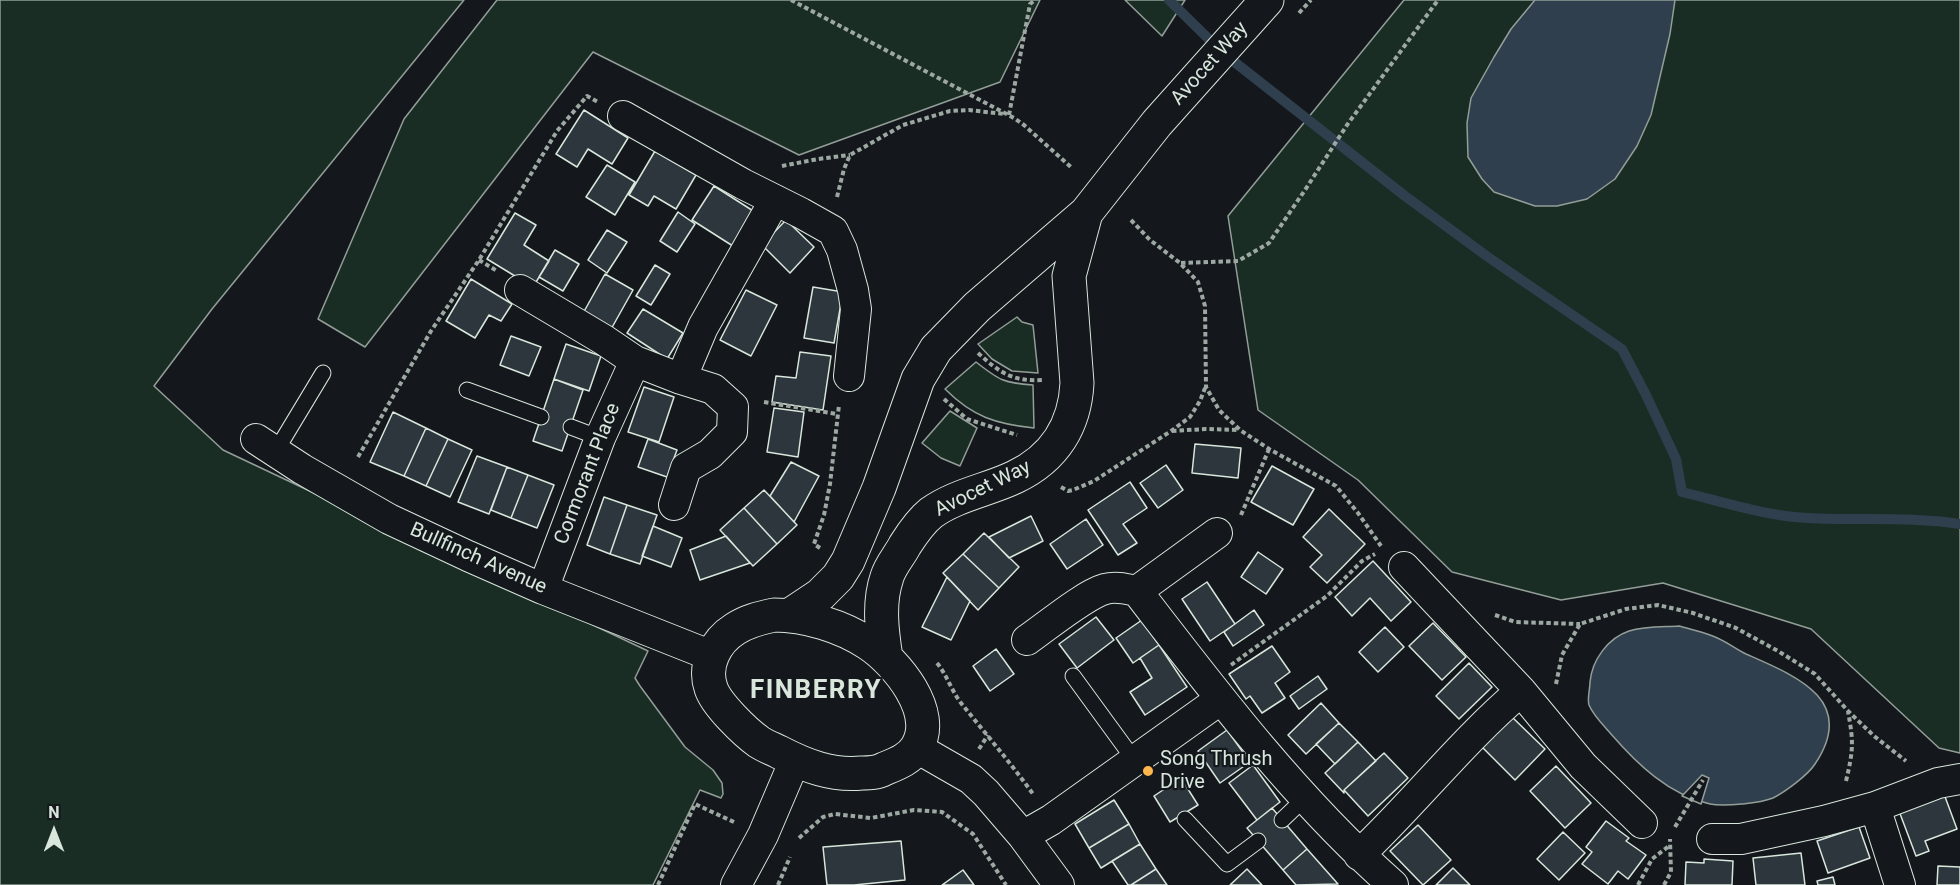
<!DOCTYPE html>
<style>
body{margin:0}
#map{position:relative;width:1960px;height:885px;overflow:hidden;background:#14181c;font-family:Roboto,sans-serif}
canvas{display:block}
.north{position:absolute;left:24px;top:801px;width:60px;height:60px;-webkit-text-stroke:4px #14181c;paint-order:stroke;rotate:0deg;font-size:16px;font-weight:700;line-height:24px;text-align:center;color:#d8e6dc}
.north::after{content:'';display:block;margin:auto;width:21px;height:27px;background:#d8e6dc;clip-path:polygon(50% 0,100% 100%,50% 72%,0 100%)}
</style>
<div id="map">
<canvas width="1960" height="885"></canvas>
<div class="north">N</div>
</div>
<script>
const c = document.querySelector('canvas').getContext('2d');
c.lineJoin = 'round';
function fillPath(path, color) { c.fillStyle = color; c.fill(path, 'evenodd'); }
function trace(path, color, width, dash) { c.strokeStyle = color; c.lineWidth = width; c.lineCap = dash ? 'butt' : 'round'; c.setLineDash(dash || []); c.stroke(path); }
function write(font, color, halo, rows, align = 'center') {
  c.font = font + ' Roboto,sans-serif'; c.lineWidth = 4.5; c.setLineDash([]); c.textBaseline = 'middle'; c.strokeStyle = halo; c.fillStyle = color; for (const [text, x, y, turn = 0] of rows) {
    c.save(); c.translate(x, y); c.rotate((+turn || 0) * Math.PI / 180); c.textAlign = isNaN(turn) ? turn : align; if (halo) c.strokeText(text, 0, 0); c.fillText(text, 0, 0); c.restore();
  }
}
const green = new Path2D(`
 M0,0h464l-252,309 -58,77 69,64 425,201 -13,27 5,8 45,61 28,23 9,13 1,11 -2,4 -21,-8 -47,95h-653z
 M497,0h543l-40,82 -201,73 -206,-103 -228,295 -47,-28 86,-200z
 M1125,0h60l-23,36z
 M1404,0h556v753l-21,-5 -128,-119 -148,-46 -102,17 -109,-28 -94,-92 -100,-70 -30,-194z
 M1017,317l5,5 11,3 5,48 -26,-2 -20,-12 -14,-15z
 M976,362c23,18 27,21 57,23l1,43c-38,-4 -61,-11 -89,-39z
 M950,411l27,17 -17,38 -19,-8 -19,-15z`);
fillPath(green, '#1a2d24');
trace(green, '#939e99', 1.5);
const water = new Path2D(`
 M1535,0h140l-5,34 -19,81 -14,31 -22,33 -28,20 -30,7h-22l-41,-14 -12,-13 -14,-22 -1,-34 4,-25 23,-41 17,-28z
 M1679,626c10,3 21,5 31,9 13,4 24,13 36,19 50,22 112,46 69,110 -7,11 -30,28 -42,34 -10,4 -21,5 -31,6 -11,1 -22,2 -32,0 -41,-9 -73,-40 -99,-70 -7,-8 -18,-19 -22,-29 -2,-6 1,-16 1,-23 2,-22 18,-44 39,-51 16,-5 34,-4 50,-5z`);
fillPath(water, '#2f3f4d');
trace(water, '#939e99', 1.5);
const pier = new Path2D(`
 M1702,775l7,3 -8,26 -19,-8z`);
fillPath(pier, '#14181c');
trace(pier, '#939e99', 1.5);
trace(new Path2D(`
 M1169,0l54,53 182,143 83,61 134,92 24,46 30,64 6,33c42,10 83,24 126,26 51,3 101,-2 152,6`), '#2f3f4d', 10);
const building = new Path2D(`
 M584,110l44,28 -16,26 -24,-15 -11,18 -21,-13z
 M655,151l41,24 -20,34 -22,-13 -6,10 -19,-11z
 M607,165l28,17 -20,33 -29,-18z
 M714,186l44,28 -22,34 -44,-28z
 M678,212l17,12 -18,28 -17,-11z
 M515,213l21,12 -12,20 25,16 -16,26 -46,-28z
 M786,220l28,27 -24,26 -28,-28z
 M607,230l20,12 -20,31 -19,-13z
 M555,250l24,14 -16,27 -24,-14z
 M655,265l15,9 -19,31 -15,-9z
 M605,274l28,16 -23,41 -28,-16z
 M471,279l41,25 -11,17 -12,-6 -14,23 -29,-17z
 M813,287l30,5 -9,51 -30,-5z
 M746,290l31,15 -26,51 -31,-16z
 M643,309l40,24 -16,26 -40,-26z
 M511,336l30,11 -12,29 -29,-11z
 M566,344l35,12 -12,35 -35,-12z
 M800,352l31,4 -8,54 -51,-8 4,-26 20,2z
 M554,379l29,11 -21,61 -29,-10z
 M644,387l30,10 -15,45 -31,-10z
 M774,408l30,4 -6,45 -31,-5z
 M393,412l33,16 -22,48 -34,-14z
 M426,428l22,11 -22,47 -22,-10z
 M448,439l24,11 -22,47 -24,-11z
 M648,439l29,11 -10,27 -29,-10z
 M1195,444l46,4 -3,30 -46,-5z
 M477,456l30,11 -18,47 -31,-12z
 M791,462l28,14 -25,46 -24,-26z
 M1166,465l17,25 -25,18 -18,-25z
 M1272,466l42,23 -21,36 -42,-23z
 M507,467l21,8 -17,43 -20,-8z
 M528,475l26,10 -17,43 -26,-10z
 M1130,482l17,26 -24,16 14,19 -19,12 -30,-45z
 M764,490l33,35 -20,19 -33,-36z
 M604,497l23,8 -17,49 -23,-9z
 M627,505l30,10 -17,49 -30,-10z
 M744,508l33,36 -24,22 -33,-36z
 M1329,509l36,35 -38,39 -17,-16 12,-12 -19,-18z
 M1031,516l12,25 -34,17 -20,-21z
 M1086,519l17,26 -36,24 -17,-25z
 M653,526l29,12 -11,29 -29,-11z
 M984,533l35,34 -20,21 -36,-34z
 M726,536l24,27 -50,17 -10,-30z
 M1258,552l25,17 -17,25 -25,-17z
 M963,554l36,34 -21,22 -35,-37z
 M1373,561l38,41 -20,19 -21,-23 -18,18 -17,-19z
 M947,577l23,24 -19,39 -29,-13z
 M1207,582l28,42 -25,17 -28,-42z
 M1254,610l10,15 -31,21 -9,-14z
 M1096,617l18,23 -37,28 -18,-24z
 M1142,620l17,25 -26,18 -17,-25z
 M1433,623l33,34 -24,23 -33,-34z
 M1385,627l19,20 -26,25 -19,-20z
 M1159,645l28,42 -42,28 -15,-23 22,-14 -12,-20z
 M1272,646l18,26 -15,11 10,15 -23,15 -12,-17 -4,3 -17,-25z
 M996,649l18,25 -24,17 -17,-25z
 M1469,663l23,24 -33,32 -23,-23z
 M1318,676l9,13 -28,20 -9,-13z
 M1321,703l18,20 -33,31 -18,-19z
 M1512,717l33,32 -30,31 -33,-33z
 M1339,723l19,19 -23,22 -19,-20z
 M1227,730l23,32 -30,21 -22,-32z
 M1358,742l18,19 -32,29v3l-19,-20z
 M1384,753l24,25 -40,38 -24,-26z
 M1253,765l27,37 -23,18 -28,-37z
 M1556,766l35,37 -26,25 -35,-37z
 M1181,778l17,27 -28,17 -16,-26z
 M1944,794l13,35 -32,12 4,10 -13,5 -17,-45z
 M1114,800l15,24 -40,24 -14,-24z
 M1272,808l35,41 -24,21 -36,-42z
 M1606,821l23,17 -3,3 20,14 -18,24 -10,-8 -10,13 -26,-20 10,-12 -6,-5z
 M1129,824l11,20 -39,24 -12,-20z
 M1418,825l33,35 -28,25 -33,-34z
 M1859,827l11,31 -42,15 -11,-32z
 M1563,832l22,21 -26,27 -22,-21z
 M901,841l4,39 -51,5h-27l-4,-38z
 M1140,844l16,25 -25,16h-3l-16,-24z
 M1307,849l31,35 -42,1 -13,-15z
 M1801,853l4,32h-49l-3,-27z
 M1704,859l29,2 -1,24h-47l1,-23 18,1z
 M1938,866l22,1v18h-23z
 M1453,868l17,17h-34z
 M1156,869l11,16h-36z
 M1247,869l15,16h-32z
 M963,870l11,15h-32z
 M1833,877l2,8h-17l-1,-4z`);
fillPath(building, '#2c363c');
trace(building, '#d8e6dc', 1.5);
const lane = new Path2D(`
 M467,390l74,27
 M571,427l29,11
 M276,451l47,-78
 M1073,676l62,85
 M1185,819l42,45 31,-23
 M1282,820l24,-23`);
const street = new Path2D(`
 M623,116l120,68 58,29 32,18 9,19 11,40 3,19 -7,67
 M520,290l84,50 31,21 46,18 22,-52 72,-127
 M256,439l46,30 87,50 79,37 75,33 169,67
 M674,505l12,-37 24,-14 22,-22 1,-25 -20,-18 -32,-10
 M1217,533l-80,58c79,103 159,208 256,294
 M1404,567l117,124 62,75 59,57
 M543,589l57,-151 35,-77
 M1027,640c19,-13 57,-45 78,-51 11,-3 22,0 32,2
 M917,748l54,31 15,14 37,43 36,49
 M1875,807l25,78
 M1023,836l28,-16 170,-121
 M1712,839h29l83,-18 51,-14 63,-24 22,-4
 M1359,855c56,-53 104,-115 162,-164
 M736,885l27,-50 32,-75`);
const secondary = new Path2D(`
 M774,615c31,0 68,11 95,29 27,18 69,68 48,103 -7,12 -21,17 -33,22 -7,4 -14,4 -22,4 -30,3 -56,-7 -83,-21 -6,-3 -14,-6 -20,-10 -14,-10 -43,-38 -48,-54 -8,-23 5,-47 24,-59 12,-8 25,-11 39,-14z
 M790,615l30,-20 18,-18 10,-16 31,-73 39,-109 18,-30 41,-42 109,-94 71,-90 110,-123
 M886,658c-4,-26 -8,-55 1,-81 3,-11 13,-22 18,-32 7,-11 16,-24 26,-32 25,-18 57,-23 84,-36 40,-19 60,-52 62,-94l-8,-107 17,-63`);
trace(lane, '#d8e6dc', 17);
trace(street, '#d8e6dc', 32);
trace(secondary, '#d8e6dc', 35);
trace(new Path2D(`
 M791,0l223,118 10,7 47,42
 M1299,13l12,-13
 M1009,115l21,-111 5,-4
 M782,166l36,-7 32,-4
 M837,197l7,-28 6,-14 53,-30 47,-14 19,-1 35,4
 M1131,220l19,20 30,23 18,19 7,24 1,81 13,23 21,20 29,19 67,37 22,27 23,33
 M479,260l18,11
 M1181,263l57,-2 31,-18 36,-53 42,-65 91,-125
 M978,353c22,20 35,29 65,27
 M944,399l23,20 50,16
 M764,402l73,12
 M1172,431l34,-2 33,1
 M358,457l73,-126 48,-71 78,-129 30,-35 11,6
 M1061,487l7,4 5,-1 21,-9 77,-50 19,-14 10,-16 5,-13
 M1241,515l28,-66
 M820,548l-6,-4 10,-29 6,-31 9,-79
 M1495,615l20,7 65,2
 M937,663c10,12 14,27 24,40 24,30 49,59 72,91
 M1231,665l96,-69 35,-35 13,-7
 M1556,684l6,-29 18,-31 46,-15 32,-4 35,8 43,15 42,23 37,23 33,37 26,25 32,25
 M979,749l9,-14
 M1846,781c7,-29 8,-39 2,-69
 M1675,827l28,-47
 M799,838l24,-21 12,-3 36,4 43,-8 28,2 31,22 33,51
 M658,885l37,-81 41,19
 M778,885l12,-28
 M1638,885l14,-26 17,-13
 M1664,885l7,-13 -1,-33`), '#9da8a2', 4, [4.5, 3]);
trace(lane, '#14181c', 15);
trace(street, '#14181c', 30);
trace(secondary, '#14181c', 33);
for (const [x, y, r, color] of [
 [1148,771,6,"#ffb74d"]
]) { const dot = new Path2D(); dot.arc(x, y, r, 0, 2 * Math.PI); c.fillStyle = color; c.fill(dot); trace(dot, '#14181c', 2); }
write('20px', '#d8e6dc', '#14181c', [
 ["Avocet Way",1210,64,-48],
 ["Cormorant Place",588,474,-69],
 ["Avocet Way",983,489,-26],
 ["Bullfinch Avenue",478,559,24]
]);
write('20px', '#d8e6dc', '#14181c', [
 ["Song Thrush",1160,760],
 ["Drive",1160,783]
], 'left');
c.letterSpacing = '1.5px';
write('bold 26px', '#d8e6dc', '#14181c', [
 ["FINBERRY",816,691]
]);
c.letterSpacing = '0px';
</script>
